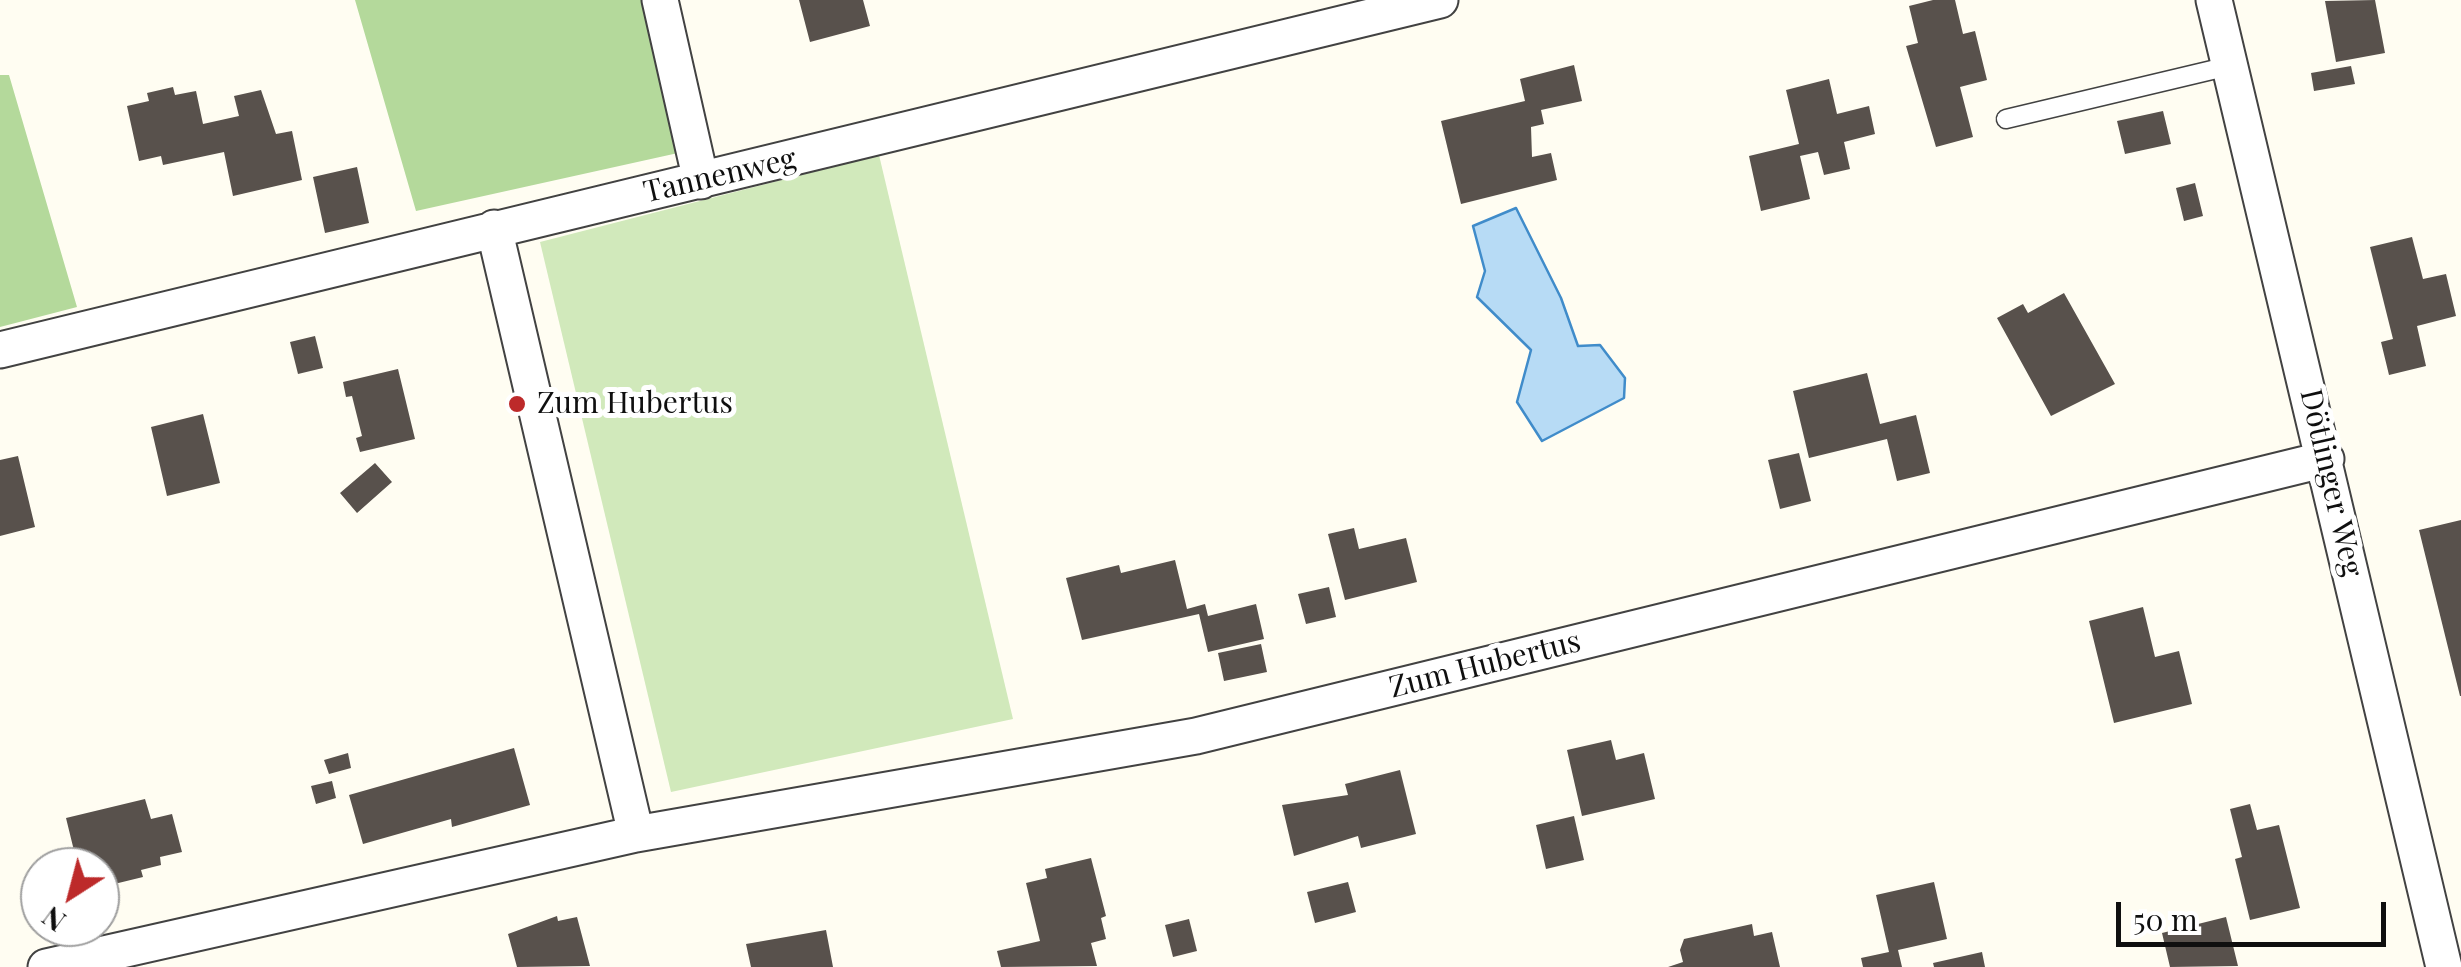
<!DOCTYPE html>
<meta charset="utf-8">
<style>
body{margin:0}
#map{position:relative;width:2461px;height:967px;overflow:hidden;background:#fffdf2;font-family:"Playfair Display",serif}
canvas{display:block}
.north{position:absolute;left:20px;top:847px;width:100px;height:100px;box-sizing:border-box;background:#fff;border:2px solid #9f9f9f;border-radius:50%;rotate:216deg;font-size:28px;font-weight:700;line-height:40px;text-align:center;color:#0f0f0f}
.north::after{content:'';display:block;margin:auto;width:35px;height:45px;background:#bd2a2a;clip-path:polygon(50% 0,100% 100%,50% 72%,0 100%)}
.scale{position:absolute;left:2116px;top:902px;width:270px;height:45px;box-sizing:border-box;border:5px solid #0f0f0f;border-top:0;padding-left:12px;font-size:30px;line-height:35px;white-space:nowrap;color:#0f0f0f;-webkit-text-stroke:8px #fff;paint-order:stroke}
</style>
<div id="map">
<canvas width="2461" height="967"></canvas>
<div class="north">N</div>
<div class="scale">50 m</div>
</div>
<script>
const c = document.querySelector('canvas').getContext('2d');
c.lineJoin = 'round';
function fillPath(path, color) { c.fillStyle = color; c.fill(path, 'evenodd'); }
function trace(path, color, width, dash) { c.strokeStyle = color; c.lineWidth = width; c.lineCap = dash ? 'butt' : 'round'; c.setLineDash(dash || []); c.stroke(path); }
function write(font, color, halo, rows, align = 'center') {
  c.font = font + ' "Playfair Display",serif'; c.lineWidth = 10; c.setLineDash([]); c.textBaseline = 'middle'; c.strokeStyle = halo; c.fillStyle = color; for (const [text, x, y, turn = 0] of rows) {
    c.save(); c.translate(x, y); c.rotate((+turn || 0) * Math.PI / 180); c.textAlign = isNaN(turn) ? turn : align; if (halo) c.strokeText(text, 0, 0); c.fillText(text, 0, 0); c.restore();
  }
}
fillPath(new Path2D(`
 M879,155l134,564 -342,73 -131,-550z`), '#d1e9bb');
fillPath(new Path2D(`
 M355,0h288l35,153 -262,58z
 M0,75h9l68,232 -77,20z`), '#b4d99b');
const water = new Path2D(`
 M1516,208l45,90 17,48 22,-1 25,33 -1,20 -82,43 -25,-39 14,-52 -54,-53 8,-26 -12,-45z`);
fillPath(water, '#b7dbf5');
trace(water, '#408cca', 2.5);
fillPath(new Path2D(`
 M799,0h64l7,26 -60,16z
 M1933,0h22l8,34 12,-3 12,49 -27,7 13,50 -37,10 -30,-101 12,-3 -9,-37z
 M2375,0l10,53 -49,9 -11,-61z
 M1574,65l8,36 -41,9 3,14 -13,3 1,30 19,-4 6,27 -96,24 -20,-83 84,-20 -5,-22z
 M2351,66l4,18 -41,7 -3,-18z
 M1829,79l8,35 32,-8 6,28 -31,8 6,27 -26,6 -6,-23 -18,4 10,43 -49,12 -12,-55 50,-12 -13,-54z
 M173,87l2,8 21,-4 7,33 36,-8 -5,-20 27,-6 15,44 16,-3 10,49 -69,16 -9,-44 -61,13 -2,-9 -22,5 -12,-55 22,-5 -2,-8z
 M2163,111l8,33 -46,10 -8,-33z
 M357,167l12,56 -44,10 -12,-56z
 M2195,183l8,33 -19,5 -8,-33z
 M2412,237l11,42 23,-5 10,42 -39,10 9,40 -37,9 -8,-33 12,-3 -23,-92z
 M2064,293l51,91 -64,32 -54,-98 26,-14 5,9z
 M315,336l8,32 -25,6 -8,-32z
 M398,369l17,70 -55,13 -4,-14 6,-2 -10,-40 -6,1 -3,-15z
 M1867,373l13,51 36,-9 14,58 -33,8 -10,-42 -78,19 -16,-67z
 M203,414l17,69 -53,13 -16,-69z
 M1799,453l12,48 -31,8 -12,-49z
 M18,456l17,71 -35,9v-76z
 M375,463l17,19 -35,31 -17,-20z
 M2461,520v176h-1l-41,-166z
 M1354,528l5,21 47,-11 11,44 -72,18 -17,-66z
 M1175,560l12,49 18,-5 3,12 48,-12 8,35 -56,13 -9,-38 -117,26 -16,-62 53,-13 2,8z
 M1329,587l7,30 -30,7 -8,-30z
 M2143,607l12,50 24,-6 13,53 -78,19 -25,-102z
 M1261,644l6,28 -43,9 -6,-28z
 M1611,740l5,20 28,-7 11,46 -73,17 -15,-66z
 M514,748l16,57 -78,22 -1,-8 -88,25 -14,-49z
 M348,753l3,15 -22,6 -5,-14z
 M1400,770l16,64 -55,14 -3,-12 -64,20 -12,-51 66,-10 -3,-11z
 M332,781l4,17 -20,6 -5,-18z
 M145,799l6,20 21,-5 10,38 -22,5 1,8 -20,5 2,7 -41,10 -2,-20h-22l-12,-49z
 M2250,804l7,26 22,-5 21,83 -50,12 -15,-61 7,-2 -12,-48z
 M1574,816l10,44 -38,9 -10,-44z
 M1091,858l15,58 -5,2 5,21 -15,4 6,23 -96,1 -4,-16 43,-10 -14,-58 21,-5 -2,-9z
 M1348,882l8,30 -41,11 -8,-31z
 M1934,882l13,57 -49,11 4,17h-39l-2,-9 28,-6 -13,-57z
 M557,916l1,5 19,-4 13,49 -73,1 -9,-33z
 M2226,917l12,49 -68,1 -8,-34z
 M1189,919l8,32 -24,6 -8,-32z
 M1752,924l2,12 18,-4 8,35h-112l15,-5 -3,-12 4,-11z
 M826,930l7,37h-82l-5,-23z
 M1982,952l3,15h-51l-1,-4z`), '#58514c');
const lane = new Path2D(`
 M2006,119l223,-53`);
const street = new Path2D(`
 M660,0l41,181
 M2214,0l230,967
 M494,228l142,606 560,-98 1130,-277
 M0,350l1440,-350
 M46,967l590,-133`);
trace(lane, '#424242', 21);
trace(street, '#424242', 39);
trace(lane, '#fff', 18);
trace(street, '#fff', 35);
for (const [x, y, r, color] of [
 [517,404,10,"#bd2a2a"]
]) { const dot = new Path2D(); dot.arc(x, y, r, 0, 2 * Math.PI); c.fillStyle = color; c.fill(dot); trace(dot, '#fff', 4); }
write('30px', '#0f0f0f', '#fff', [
 ["Tannenweg",720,176,-13],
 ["Dötlinger Weg",2331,483,77],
 ["Zum Hubertus",1485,665,-14]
]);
write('30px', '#0f0f0f', '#fff', [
 ["Zum Hubertus",537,404]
], 'left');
</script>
